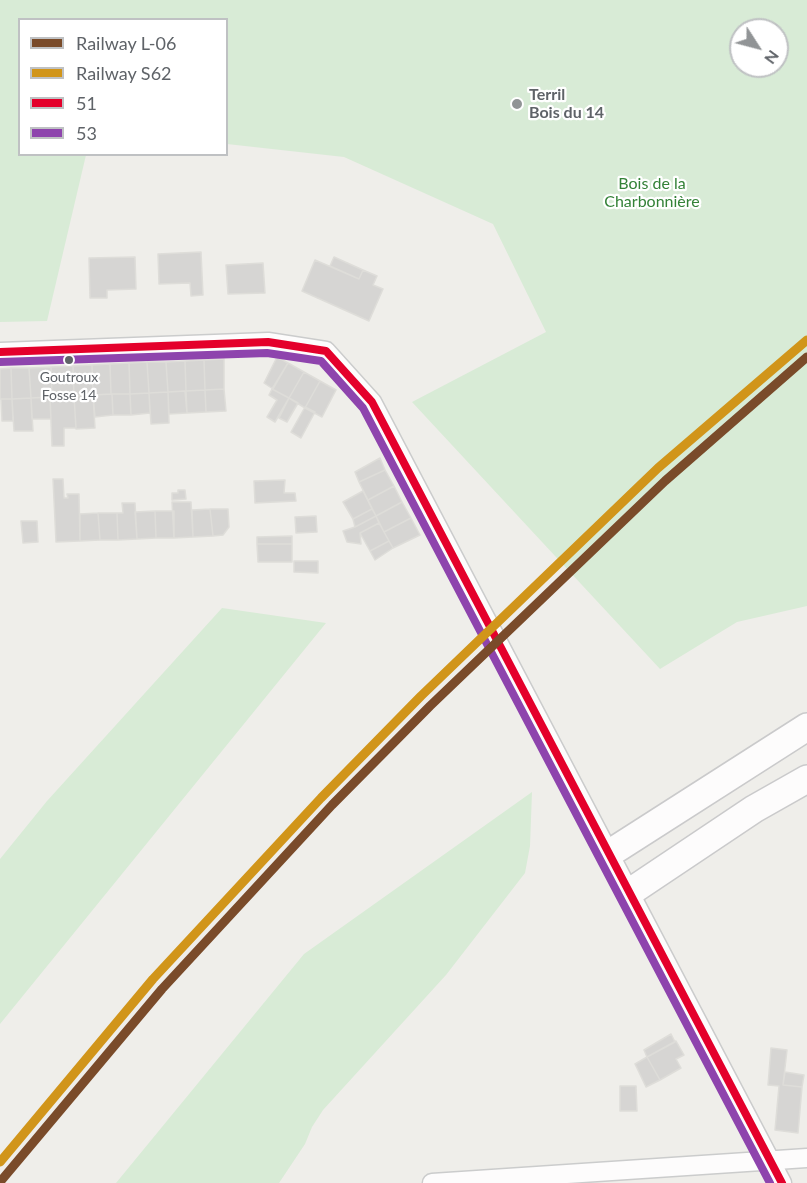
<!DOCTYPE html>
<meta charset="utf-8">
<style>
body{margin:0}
#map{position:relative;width:807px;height:1183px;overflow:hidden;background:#efeeea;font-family:Lato,sans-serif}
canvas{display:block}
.legend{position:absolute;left:18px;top:18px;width:210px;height:138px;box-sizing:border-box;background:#fff;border:2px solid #bfc1c3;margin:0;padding:8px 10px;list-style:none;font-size:18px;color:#5f6368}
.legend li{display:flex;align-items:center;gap:12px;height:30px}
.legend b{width:30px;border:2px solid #bfc1c3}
.north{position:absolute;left:729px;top:18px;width:60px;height:60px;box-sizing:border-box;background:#fff;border:2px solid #bfc1c3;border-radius:50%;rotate:126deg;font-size:16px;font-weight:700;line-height:24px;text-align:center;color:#5f6368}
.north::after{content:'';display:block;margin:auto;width:21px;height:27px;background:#919496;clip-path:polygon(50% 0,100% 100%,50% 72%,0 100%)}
</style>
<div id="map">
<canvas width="807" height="1183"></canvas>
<ul class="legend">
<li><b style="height:8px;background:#7a4b2a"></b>Railway L-06</li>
<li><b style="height:8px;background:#d1951a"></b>Railway S62</li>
<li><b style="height:8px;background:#e4002b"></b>51</li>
<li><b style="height:8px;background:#8e44ad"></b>53</li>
</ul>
<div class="north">N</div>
</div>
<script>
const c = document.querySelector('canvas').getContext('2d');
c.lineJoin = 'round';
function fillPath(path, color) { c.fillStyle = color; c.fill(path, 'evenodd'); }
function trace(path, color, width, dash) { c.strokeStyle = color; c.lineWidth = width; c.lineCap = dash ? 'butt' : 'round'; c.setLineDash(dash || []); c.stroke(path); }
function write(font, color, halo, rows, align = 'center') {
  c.font = font + ' Lato,sans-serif'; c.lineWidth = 4.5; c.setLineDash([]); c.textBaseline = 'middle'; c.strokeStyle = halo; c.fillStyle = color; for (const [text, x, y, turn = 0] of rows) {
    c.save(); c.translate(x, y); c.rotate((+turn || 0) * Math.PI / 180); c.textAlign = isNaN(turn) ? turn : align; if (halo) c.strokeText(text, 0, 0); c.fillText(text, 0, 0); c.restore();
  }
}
fillPath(new Path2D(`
 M0,0h807v606l-70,16 -77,47 -248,-267 134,-70 -53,-108 -149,-67 -117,-13 -1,-124h-206v134l66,1 -39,166 -47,1zM741,30h36v36h-36z
 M222,608l104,15 -326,401v-165l47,-58z
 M532,792l-2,54 -5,27 -79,102 -123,135 -11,17 -7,17 -26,39h-163l188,-229z`), '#d8ebd6');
const building = new Path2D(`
 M201,252l2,43 -12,1 -1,-13 -31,1 -1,-30z
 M135,257l1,32 -29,1v8h-17l-1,-40z
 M334,257l29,13 -4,9 -29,-13z
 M315,260l44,19 4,-9 14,6 -4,9 10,4 -14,32 -67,-30z
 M263,263l2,30 -37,1 -2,-29z
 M277,357l11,6 -15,26 -9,-6z
 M224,359v30l-19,1 -1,-30z
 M204,360l1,30 -19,1 -1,-30z
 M185,361l1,30 -18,1 -2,-30z
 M147,362l2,31 -19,1 -1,-31z
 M147,362h19l2,30 -19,1z
 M129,363l1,31h-19l-1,-30z
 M288,363l16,9 -15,26 -17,-9z
 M110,364l1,30 -18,1 -1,-30z
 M92,365l1,30 -19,1 -1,-30z
 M73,366l1,30 -22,1 -1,-30z
 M51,367l1,30 -21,1 -2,-30z
 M11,368l1,31h-12v-30z
 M11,368h18l2,30 -19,1z
 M304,372l16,9 -15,27 -16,-10z
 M320,381l16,9 -14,27 -17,-9z
 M224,389l2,22 -20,1 -1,-22z
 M272,389l17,9 -14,24 -8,-5 10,-17 -8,-5z
 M205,390l1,22 -19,1 -1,-22z
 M185,391l2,22 -18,1 -1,-22z
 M168,392l1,31 -18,1 -2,-31z
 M149,393l1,20 -19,2 -1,-21z
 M112,394l1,21 -18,2 -2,-22z
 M112,394h18l1,21h-18z
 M93,395l2,33 -19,1 -2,-33z
 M74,396l2,32h-12v18h-12l-2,-49z
 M50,397l1,22h-19l-1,-21z
 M31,398l2,33h-19l-2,-32z
 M289,398l9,5 -11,19 -8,-4z
 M1,399h11l1,22h-11z
 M305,407l10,5 -14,26 -10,-6z
 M380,458l5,12 -26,12 -4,-10z
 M385,470l9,16 -26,14 -9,-18z
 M53,479h10l1,19h4l-1,-4h12l1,47 -24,1z
 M285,480l-1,13h11l1,8 -41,2 -1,-22z
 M394,486l8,16 -26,14 -8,-16z
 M178,490h7l1,9 -14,1v-7h6z
 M363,491l9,18 -19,10 -10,-17z
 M172,502h19l2,35 -19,1z
 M402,502l9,16 -27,14 -8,-16z
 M122,503h13l2,36 -19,1 -1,-27h6z
 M210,509l3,27 -20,1 -1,-27z
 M210,509h18l1,18 -6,8 -10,1z
 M372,509l4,7 -21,11 -2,-8z
 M155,511l1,27 -19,1 -2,-27z
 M155,511h19v27h-18z
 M98,513l2,27 -20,1v-27z
 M98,513h19l1,27h-18z
 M316,516l1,16 -21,1 -1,-16z
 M376,516l3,7 -19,10 1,11 -14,-2 -4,-11 12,-4z
 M411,518l9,17 -27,13 -9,-16z
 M21,521h16l1,21 -15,1z
 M379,523l10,18 -19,10 -10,-18z
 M292,536v8h-35v-7z
 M389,541l4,7 -18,12 -5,-9z
 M257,544h35v18h-34z
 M294,561h24v12l-24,-1z
 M671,1034l4,8 -28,15 -3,-7z
 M676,1041l8,14 -8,4 5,9 -21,12 -13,-23z
 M771,1048l16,2 -4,35 19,2 -4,46 -23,-3 4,-44 -11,-1z
 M647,1057l13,23 -14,7 -11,-23z
 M785,1072l19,3 -2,12 -19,-2z
 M620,1086h16l1,25h-17z`);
fillPath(building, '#d6d5d3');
trace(building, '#deddd9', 1.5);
const minor = new Path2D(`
 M0,352l268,-10 58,9 46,51 410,781
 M432,1183l375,-25`);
const secondary = new Path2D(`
 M610,853l197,-126
 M630,892l124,-83 53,-30`);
trace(minor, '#cbcccc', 21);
trace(secondary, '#cacacb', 30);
trace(minor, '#fdfcfc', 18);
trace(secondary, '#fdfcfc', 27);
trace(new Path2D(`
 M0,352l268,-10 58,9 46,51 410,781`), '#e4002b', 8);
trace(new Path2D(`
 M0,362l267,-9 54,8 42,47 407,775`), '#8e44ad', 8);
trace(new Path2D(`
 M0,1182l162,-193 170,-184 98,-99 235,-225 142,-124`), '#7a4b2a', 9);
trace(new Path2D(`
 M0,1162l153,-183 168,-181 100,-102 237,-228 149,-128`), '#d1951a', 9);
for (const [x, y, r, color] of [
 [517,104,6,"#919496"],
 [69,360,5,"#5f6368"]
]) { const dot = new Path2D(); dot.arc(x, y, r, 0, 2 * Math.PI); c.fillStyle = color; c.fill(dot); trace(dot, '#fff', 2); }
write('14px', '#5f6368', '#fff', [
 ["Goutroux",69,377],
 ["Fosse 14",69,395]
]);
write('bold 16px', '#5f6368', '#fff', [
 ["Terril",529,95],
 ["Bois du 14",529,113]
], 'left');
write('16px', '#348238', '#fff', [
 ["Bois de la",652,184],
 ["Charbonnière",652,202]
]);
</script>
